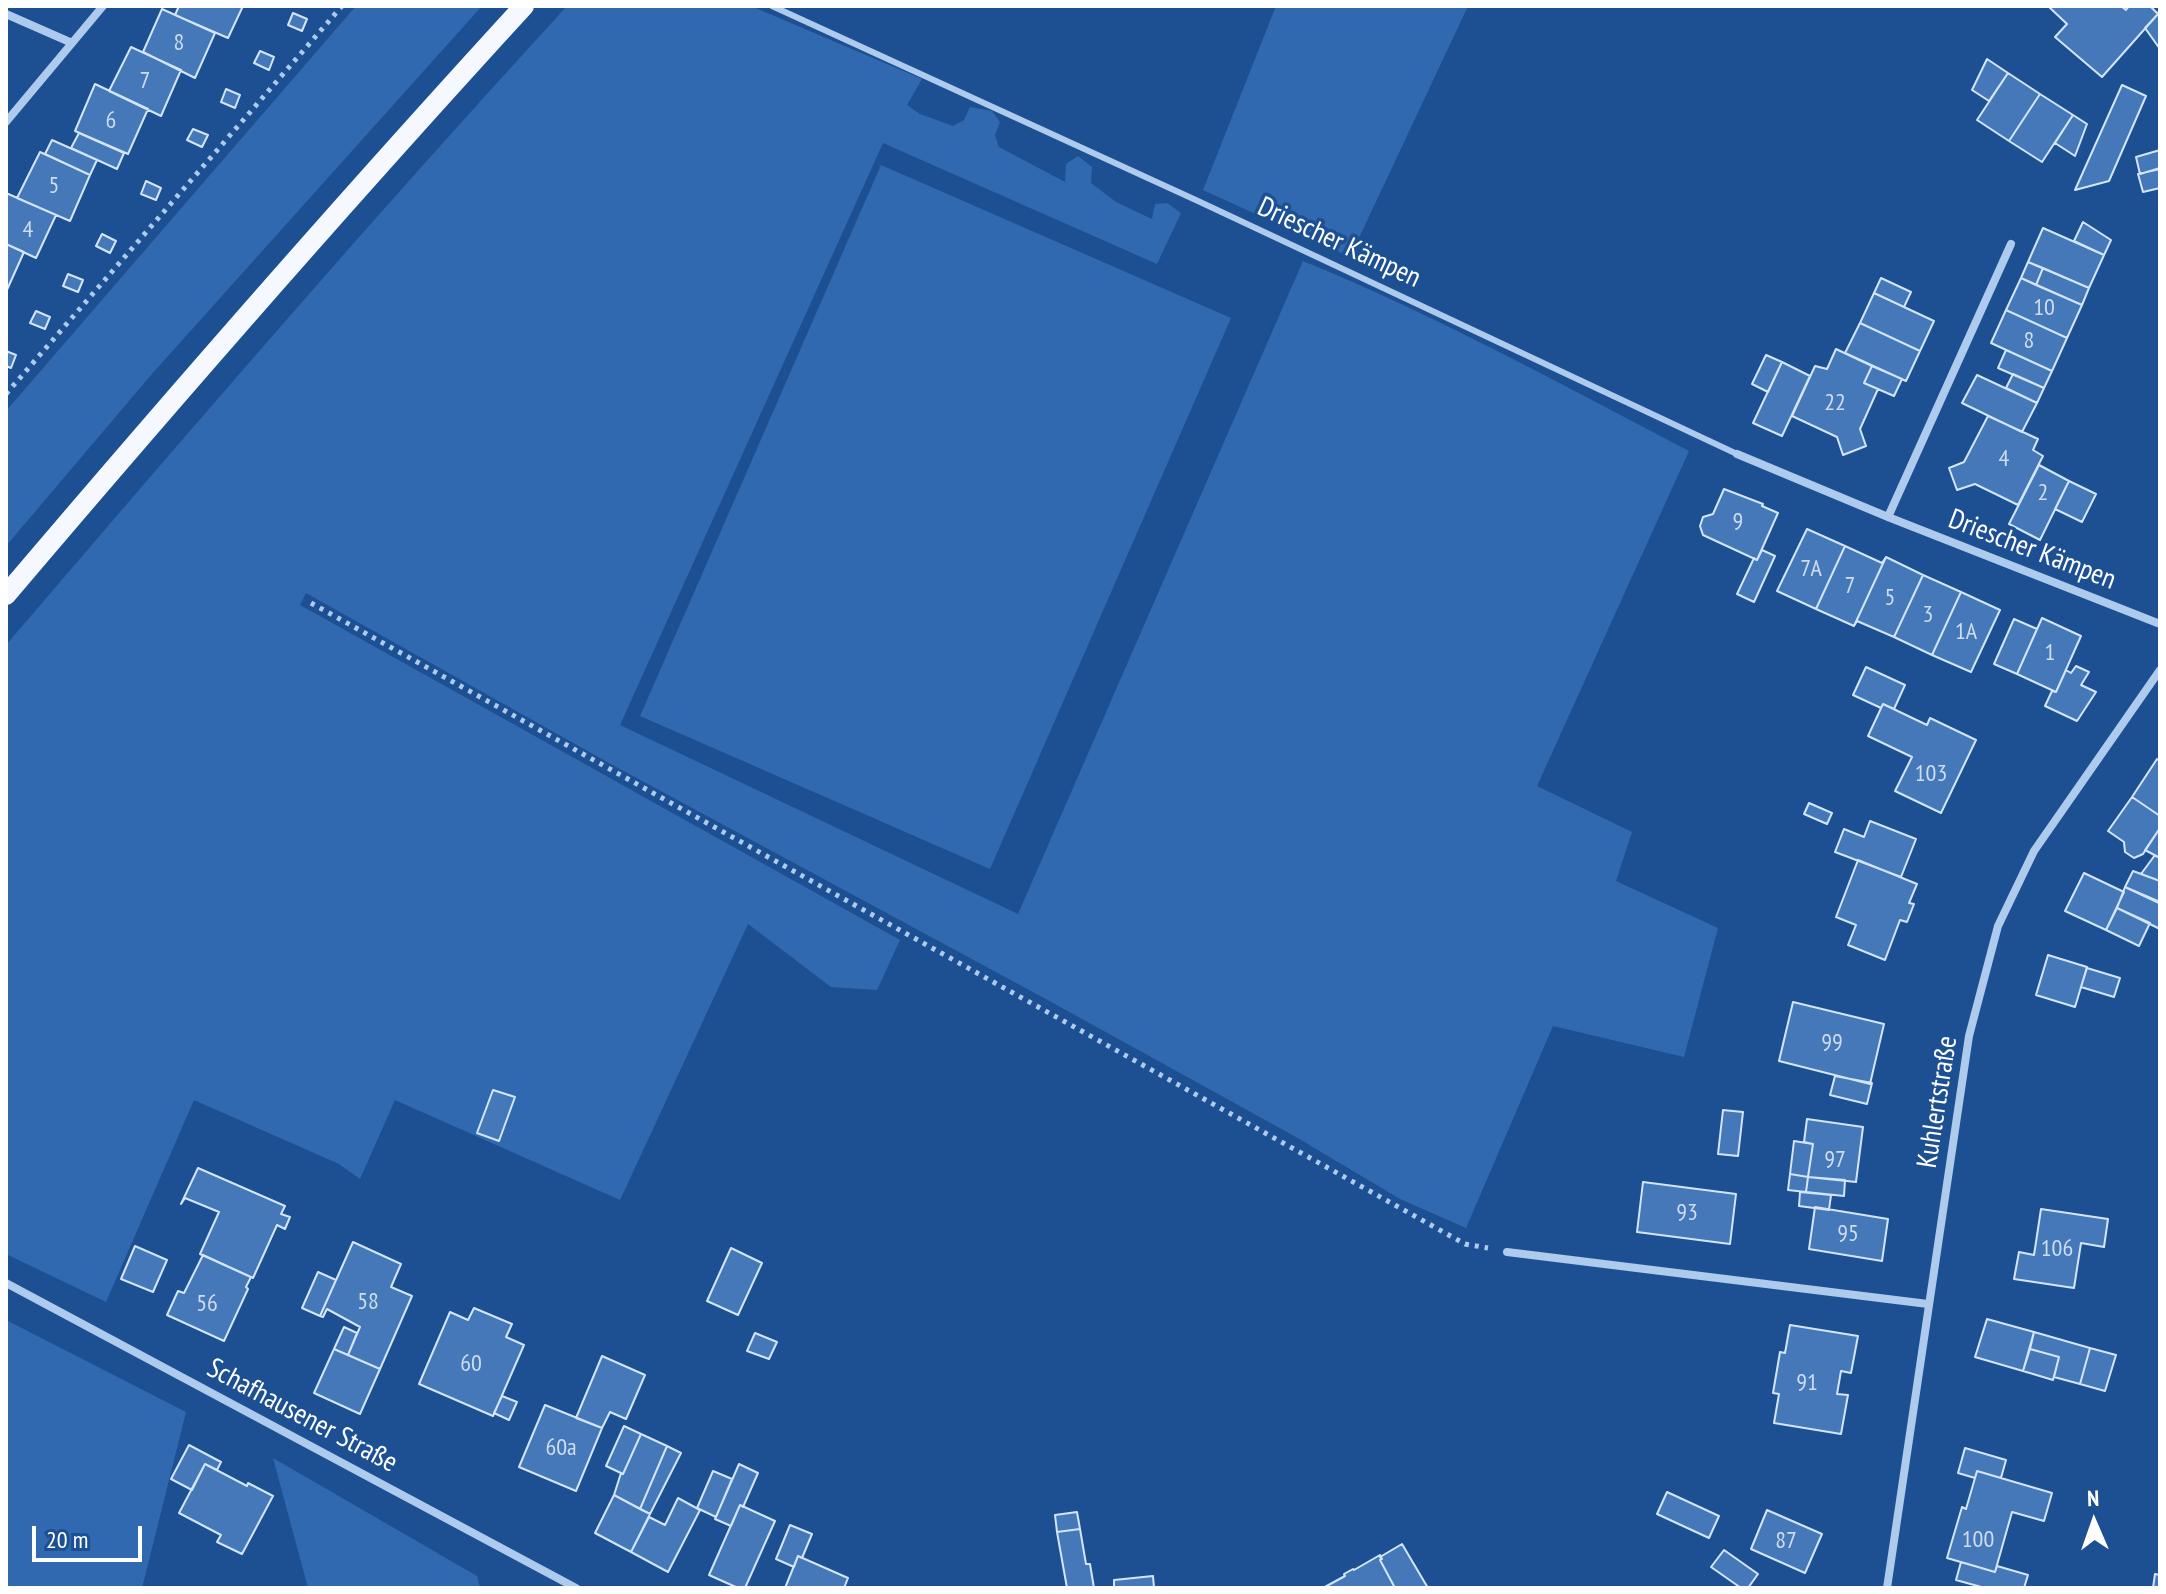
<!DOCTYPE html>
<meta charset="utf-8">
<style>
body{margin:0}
#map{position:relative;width:2166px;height:1594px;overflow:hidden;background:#1d5093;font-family:"PT Sans Narrow",sans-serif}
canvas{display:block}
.frame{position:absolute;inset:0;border:8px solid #fff;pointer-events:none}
.north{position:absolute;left:2054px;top:1482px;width:80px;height:80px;-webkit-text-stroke:6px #1d5093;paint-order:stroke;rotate:358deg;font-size:22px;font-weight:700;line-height:32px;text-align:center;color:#fff}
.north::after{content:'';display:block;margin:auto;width:28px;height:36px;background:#fff;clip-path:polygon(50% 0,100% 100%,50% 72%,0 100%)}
.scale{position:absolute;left:32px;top:1526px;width:110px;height:36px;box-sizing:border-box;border:4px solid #fff;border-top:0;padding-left:10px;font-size:24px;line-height:28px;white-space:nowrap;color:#fff;-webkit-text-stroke:6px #1d5093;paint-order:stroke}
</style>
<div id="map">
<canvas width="2166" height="1594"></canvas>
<div class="frame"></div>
<div class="north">N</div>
<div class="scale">20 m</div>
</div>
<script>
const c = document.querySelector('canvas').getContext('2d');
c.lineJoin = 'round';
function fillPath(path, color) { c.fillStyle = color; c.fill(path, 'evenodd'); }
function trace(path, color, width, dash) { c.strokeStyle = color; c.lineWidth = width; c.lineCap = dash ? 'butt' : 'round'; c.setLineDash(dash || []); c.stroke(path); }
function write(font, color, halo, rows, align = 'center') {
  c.font = font + ' "PT Sans Narrow",sans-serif'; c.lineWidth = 7; c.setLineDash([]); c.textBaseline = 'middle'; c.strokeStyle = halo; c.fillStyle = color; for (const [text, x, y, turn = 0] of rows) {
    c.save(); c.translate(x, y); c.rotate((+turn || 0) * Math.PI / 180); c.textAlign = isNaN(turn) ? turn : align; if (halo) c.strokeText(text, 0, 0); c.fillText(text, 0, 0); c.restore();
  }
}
fillPath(new Path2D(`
 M356,6h126l-331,369 -145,171v-135z
 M567,6h184l171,73 -15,26 13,9 33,12 11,-6 6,-13 22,4 8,11 -5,13 4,12 66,35 1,-18 12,-8 14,11 -1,16 25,19 36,17 3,-15 12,-1 14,10 -24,51 -274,-121 -263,582 398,189 285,-653c133,54 259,124 386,190l-152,335 95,46 -16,49 102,47 -34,129 -131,-31 -87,202 -66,-29 -104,-62 -252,-139 -435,-235 -303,-170 -6,12 600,335 -23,50 -46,-3 -83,-63 -128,276 -225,-100 -35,79 -21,-15 -145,-64 -88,202 -100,-48v-609c184,-215 369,-430 561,-639z
 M1276,6h192l-118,251 -147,-67z
 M881,165l350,153 -241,551 -350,-153z
 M6,1320l180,92 -44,176h-136z
 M273,1458l204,118 3,12h-172z`), '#3069b0');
const building = new Path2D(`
 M179,6h64l-15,32 -53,-23z
 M2048,6h73l5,4 3,-4h21l8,8 -56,63 -47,-40 12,-13z
 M2160,8v41l-15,-21 13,-14z
 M162,9l53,24 -20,45 -52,-26z
 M293,13l14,6 -5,12 -14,-6z
 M131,47l50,23 -20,46 -52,-25z
 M260,51l14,6 -5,13 -15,-7z
 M1987,59l21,14 -19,28 -17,-11z
 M2008,73l32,21 -31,47 -32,-21z
 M95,84l53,25 -20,45 -53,-23z
 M2122,85l24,11 -37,85 -34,9z
 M226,89l14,6 -5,13 -14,-6z
 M2040,94l33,21 -31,47 -33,-21z
 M2073,115l14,9 -12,32 -20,-13z
 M193,129l15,6 -6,12 -15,-7z
 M79,133l45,20 -7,16 -46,-21z
 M52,140l45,20 -7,15 -45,-21z
 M2160,150v18l-20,6 -4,-17z
 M40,152l50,23 -20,46 -53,-23z
 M2160,169v19l-17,4 -5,-18z
 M146,181l15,7 -5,12 -15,-6z
 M6,193l50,22 -20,43 -30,-14z
 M2083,222l28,18 -7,15 -30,-14z
 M2043,228l61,27 -15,33 -61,-26z
 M102,234l14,7 -6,12 -14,-7z
 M6,244l18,8 -18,40z
 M2028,262l15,6 -7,17 -15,-7z
 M2043,268l46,20 -7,17 -46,-20z
 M68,274l15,6 -5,12 -15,-6z
 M1881,278l30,14 -7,15 -30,-14z
 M2021,278l61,27 -15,33 -61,-28z
 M1874,293l60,28 -14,30 -60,-28z
 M2006,310l61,28 -15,33 -61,-28z
 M36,311l14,6 -5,12 -15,-6z
 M1860,323l60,28 -14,30 -61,-28z
 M1836,349l36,17 -8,17 14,6 -18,40 6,17 -23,9 -6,-18 -45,-21 23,-50 12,3z
 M2006,350l46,21 -8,17 -46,-20z
 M6,351l10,4 -5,13 -5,-2z
 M1766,355l16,7 -14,30 -16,-8z
 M1782,362l28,14 -28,60 -29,-13z
 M1872,366l30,13 -8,17 -30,-13z
 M2013,374l31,14 -7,15 -31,-15z
 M1977,375l60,28 -15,29 -60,-29z
 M1988,416l50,23 -5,11 10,6 -25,49 -43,-21 -18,6 -8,-22 15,-6z
 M2039,465l30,16 -29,59 -31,-16z
 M2069,481l27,13 -14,28 -27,-13z
 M1724,489l39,15 -1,2 16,7 -21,47 -54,-25 -3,-9 3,-9 10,-3z
 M1807,529l38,17 -29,63 -39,-18z
 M1845,546l37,17 4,-6 -32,69 -38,-17z
 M1762,550l13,6 -21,46 -17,-8 17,-36 3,2z
 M1886,557l37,18 -29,62 -37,-16 -3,5z
 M1923,575l38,17 -29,63 -38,-18z
 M1961,592l39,18 -29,62 -39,-17z
 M2042,618l39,18 -25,56 -39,-18z
 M2014,619l23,10 -20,45 -23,-10z
 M2076,666l13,6 -8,13 15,7 -19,29 -32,-15 7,-15 4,1 10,-22 5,3z
 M1866,667l39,18 -11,24 -11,-5 -2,4 -28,-13z
 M1883,704l44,21 3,-7 46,22 -35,73 -46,-22 17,-34 -44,-21z
 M2157,759l3,2v55l-28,-19z
 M2132,797l28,19v12l-17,26 -9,4 -9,-6 -1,-10 -16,-11z
 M1809,803l23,10 -5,11 -23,-10z
 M1870,821l46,18 -15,38 -66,-25 9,-23 20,8z
 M2160,828v30l-15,-8z
 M2155,855l5,3v23l-19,-7z
 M1858,860l59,24 -8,19 5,1 -7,18 -7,-2 -15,40 -37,-15 8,-20 -20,-8z
 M2133,871l27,10 -1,22 -34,-16z
 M2084,873l40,19 -18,38 -41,-19z
 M2125,887l35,15v27l-43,-21z
 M2117,908l33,15 -11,23 -33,-16z
 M2048,955l39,12 -12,40 -39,-12z
 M2087,968l33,10 -6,19 -33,-10z
 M1793,1002l91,22 -14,60 -91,-23z
 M1835,1076l37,7 -5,21 -37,-9z
 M493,1090l22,7 -16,44 -22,-8z
 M1723,1110l20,2 -5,44 -20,-2z
 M1807,1119l56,8 -7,55 -48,-5 5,-33 -9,-2z
 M1794,1141l19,3 -5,33 -18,-3z
 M198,1168l87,38 -4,8 9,3 -5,12 -8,-4 -24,53 -53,-24 19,-42 -34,-14 -4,6z
 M1790,1174l18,3 -2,15 -18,-2z
 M1808,1177l37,3 -1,16 -38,-4z
 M1643,1182l93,12 -6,50 -93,-12z
 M1800,1192l31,3 -2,15 -30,-4z
 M1815,1207l73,12 -6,42 -73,-12z
 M2041,1209l67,10 -4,28 -23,-4 -7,45 -60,-9 5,-27 15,3z
 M353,1242l48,22 -10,23 21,9 -32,73 -32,-14 12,-28 -33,-18 -4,8 -3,-1z
 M135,1246l32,14 -14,32 -32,-13z
 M731,1248l31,15 -24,52 -31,-14z
 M203,1255l48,22 -5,10 2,2 -24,52 -57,-26 11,-24 6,2z
 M318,1272l18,8 -16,36 -18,-8z
 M474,1308l38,16 -6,13 18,8 -31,71 -74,-32 31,-72 18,8z
 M1987,1319l47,13 -11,39 -48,-14z
 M1790,1325l68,11 -7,37 -10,-2 -4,23 11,1 -7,39 -67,-11 5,-29 -6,-1 7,-41 5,1z
 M344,1327l13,6 -9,22 -14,-6z
 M2034,1332l56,16 -10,36 -26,-7 5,-20 -29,-8z
 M755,1333l22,9 -8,17 -22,-8z
 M2090,1348l26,7 -11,36 -25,-7z
 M334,1349l46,20 -20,45 -46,-21z
 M2030,1349l29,8 -6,23 -30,-9z
 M602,1356l43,19 -19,44 -16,-7 -8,16 -26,-10z
 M502,1396l15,6 -8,18 -15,-7z
 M545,1405l57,23 -26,63 -57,-24z
 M624,1426l17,8 -18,40 -17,-8z
 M641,1434l26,12 -27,63 -26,-14 7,-22 2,1z
 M189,1445l32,17 -4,8 -12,-6 -13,26 -21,-11z
 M667,1446l14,7 -31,61 -10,-5z
 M1965,1448l41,12 -5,18 -24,-7 -2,7 -17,-5z
 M205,1464l42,22 1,-3 25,13 -31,58 -25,-12 4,-7 -42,-22z
 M739,1464l19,9 -15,34 -3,-2 -9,21 -16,-7z
 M713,1471l19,8 -16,38 -19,-9z
 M1977,1471l75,22 -8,28 -32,-9 -17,60 -48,-14 15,-51 4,2z
 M1667,1492l52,24 -10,22 -52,-24z
 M614,1495l36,19 -19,38 -36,-19z
 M678,1498l22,12 -32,62 -37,-20 18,-35 16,8z
 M740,1505l35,16 -30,67h-7l-29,-13z
 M1767,1510l55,24 -17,39 -54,-24z
 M1077,1512l3,17 -23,3 -2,-17z
 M790,1525l22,9 -10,24 -4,-2 -4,11 -18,-8z
 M1080,1529l6,35h4l4,24h-27l-10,-56z
 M1402,1544l26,44h-33l-15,-28 2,-1 -2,-2z
 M1724,1550l34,24 -10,14h-7l-30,-21z
 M1380,1555l2,4 -2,1 15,28h-72l22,-12 -1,-2 9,-5 1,1z
 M798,1556l50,22 -4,10h-59z
 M1961,1562l34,10 2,-6 31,9 -4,13h-39l-29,-8z
 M2155,1574l5,1v13h-7z
 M1153,1576l1,12h-40v-8z`);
fillPath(building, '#4578b9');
trace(building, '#d4e5fa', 2);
trace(new Path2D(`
 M6,394l336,-388
 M311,603l1154,641 23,4`), '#aecbee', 5, [4, 6]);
trace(new Path2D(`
 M772,6l426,195 539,253`), '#aecbee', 6);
trace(new Path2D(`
 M6,14l66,29
 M6,122l97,-116
 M1737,454l151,63 272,107
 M1888,517l123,-273
 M1507,1252l421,52
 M6,1283l570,305
 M1887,1588l82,-552 29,-110 36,-75 126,-181`), '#aecbee', 8);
trace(new Path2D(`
 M6,595c169,-199 341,-396 518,-589`), '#f5f9ff', 20);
write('24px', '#d0ddee', null, [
 ["8",179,43],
 ["7",145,81],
 ["6",111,121],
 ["5",54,186],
 ["4",28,230],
 ["10",2044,308],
 ["8",2029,341],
 ["22",1835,403],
 ["4",2004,459],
 ["2",2043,493],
 ["9",1738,522],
 ["7A",1811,569],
 ["7",1850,586],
 ["5",1890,598],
 ["3",1928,615],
 ["1A",1966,632],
 ["1",2050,653],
 ["103",1931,774],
 ["99",1832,1043],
 ["97",1835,1160],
 ["93",1687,1213],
 ["95",1848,1234],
 ["106",2057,1249],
 ["58",368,1302],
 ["56",207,1304],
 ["60",471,1364],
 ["91",1807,1383],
 ["60a",561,1448],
 ["100",1978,1540],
 ["87",1786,1541]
]);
write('28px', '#fff', '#1d5093', [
 ["Driescher Kämpen",1339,243,25],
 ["Driescher Kämpen",2032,550,21],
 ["Kuhlertstraße",1938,1102,-81],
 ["Schafhausener Straße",302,1416,28]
]);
</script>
